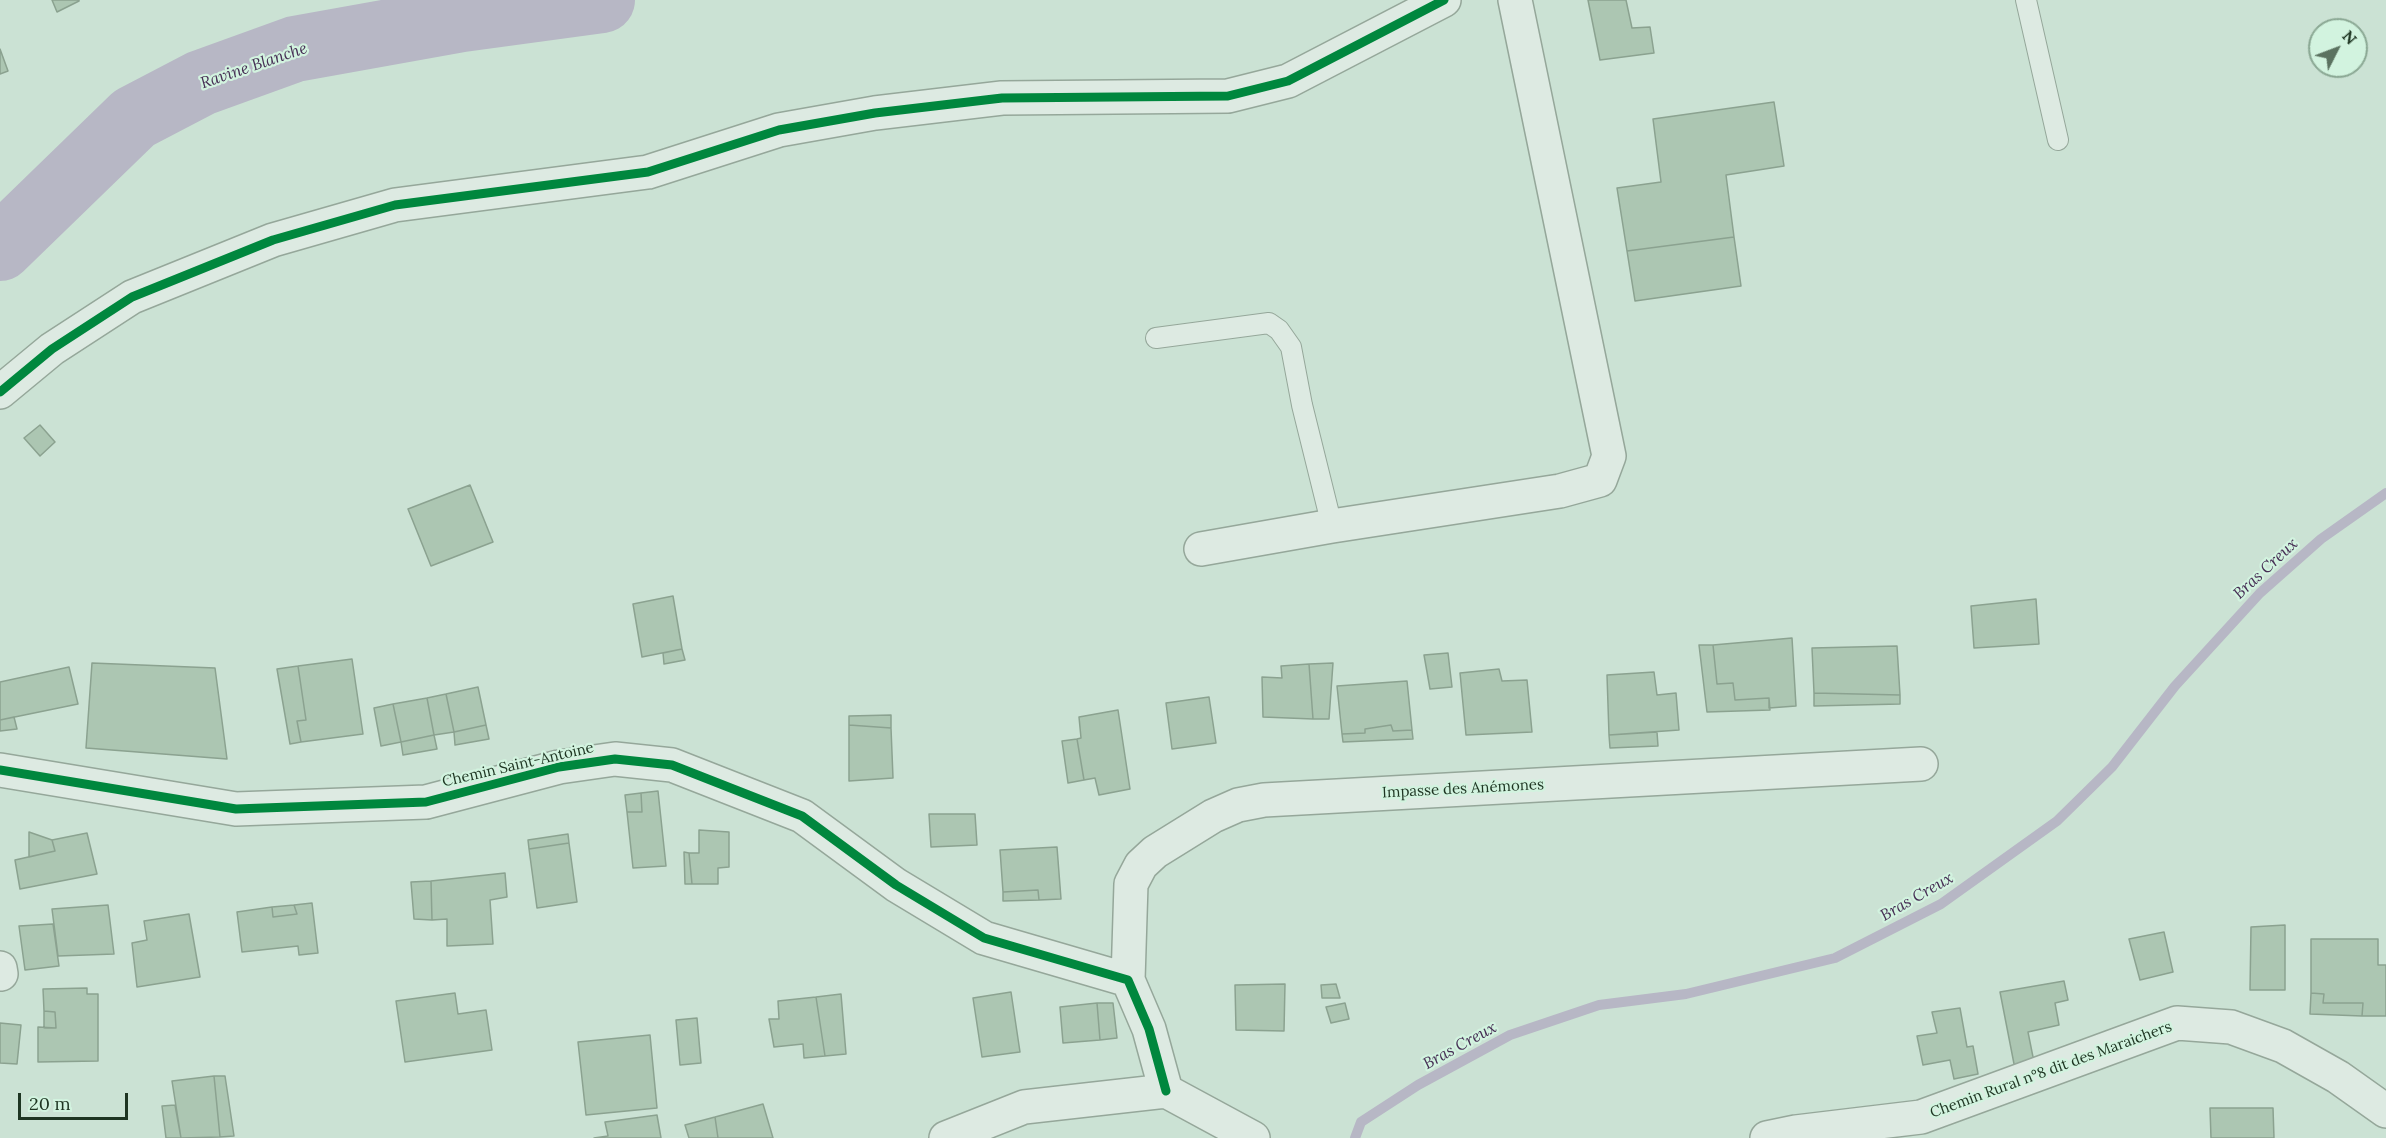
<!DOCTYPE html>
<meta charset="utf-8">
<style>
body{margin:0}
#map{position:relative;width:2386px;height:1138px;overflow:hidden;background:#cbe2d4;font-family:Lora,serif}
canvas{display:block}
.north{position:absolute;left:2308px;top:18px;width:60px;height:60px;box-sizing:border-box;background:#d2f3df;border:2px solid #8aa793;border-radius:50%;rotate:48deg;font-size:16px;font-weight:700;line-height:24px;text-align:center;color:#1e3522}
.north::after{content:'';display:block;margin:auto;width:21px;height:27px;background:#5b7260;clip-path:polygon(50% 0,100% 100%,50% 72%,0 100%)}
.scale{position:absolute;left:18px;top:1093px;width:110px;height:27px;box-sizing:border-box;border:3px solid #1e3522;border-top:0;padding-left:8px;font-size:18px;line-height:21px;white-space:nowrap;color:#1e3522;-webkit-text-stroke:4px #d2f3df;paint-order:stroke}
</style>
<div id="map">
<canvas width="2386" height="1138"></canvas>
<div class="north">N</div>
<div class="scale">20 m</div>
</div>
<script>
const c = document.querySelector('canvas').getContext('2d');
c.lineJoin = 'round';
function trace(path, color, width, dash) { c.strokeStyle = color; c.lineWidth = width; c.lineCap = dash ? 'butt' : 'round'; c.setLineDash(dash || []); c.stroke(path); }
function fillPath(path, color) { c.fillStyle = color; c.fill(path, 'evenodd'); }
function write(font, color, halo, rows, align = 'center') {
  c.font = font + ' Lora,serif'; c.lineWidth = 4.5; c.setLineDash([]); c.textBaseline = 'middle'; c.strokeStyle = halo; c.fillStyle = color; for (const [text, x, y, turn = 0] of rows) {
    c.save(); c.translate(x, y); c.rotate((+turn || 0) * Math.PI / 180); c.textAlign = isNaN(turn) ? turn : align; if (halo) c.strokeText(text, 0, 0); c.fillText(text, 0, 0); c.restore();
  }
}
trace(new Path2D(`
 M1355,1138l6,-16 57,-37 92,-50 89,-30 87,-11 149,-36 106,-54 116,-83 55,-54 63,-81 85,-93 61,-54 65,-46`), '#b7b7c5', 10);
trace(new Path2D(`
 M0,248l134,-130 67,-35 94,-34 167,-30 140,-19`), '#b7b7c5', 66);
const building = new Path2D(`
 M52,0h27v1l-22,11z
 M1588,0h38l6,28 18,-1 4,26 -54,7z
 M0,49l8,22 -8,3z
 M1774,102l10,64 -58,9 8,62 -107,14 -10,-63 44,-6 -8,-63z
 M1734,237l7,49 -106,15 -8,-50z
 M40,425l15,17 -15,14 -16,-18z
 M470,485l23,57 -62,24 -23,-57z
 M673,596l9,53 -40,8 -9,-53z
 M2036,599l3,45 -65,4 -3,-42z
 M1792,638l4,68 -27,2v-10l-34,2 -2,-17 -16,1 -4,-39z
 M1699,645h14l4,39 16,-1 2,17 34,-2 1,12 -63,2z
 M1897,646l3,49 -86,-2 -2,-45z
 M682,649l3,11 -21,4 -1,-11z
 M1448,653l4,34 -22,2 -6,-34z
 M352,659l11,75 -62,8 -4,-21 9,-1 -8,-54z
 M92,663l123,5 12,91 -141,-11z
 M1333,663l-4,56h-16l-4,-55z
 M1309,664l4,55 -50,-2 -1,-40 20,1 -1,-12z
 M298,666l8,54 -9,1 4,21 -11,2 -13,-75z
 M69,667l9,37 -78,16v-38z
 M1499,669l3,12 25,-1 5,52 -66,3 -6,-62z
 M1654,672l3,23 19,-2 3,37 -70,5 -2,-60z
 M1407,681l5,49 -19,1 -2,-6 -26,4v4l-23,1 -5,-48z
 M478,687l8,38 -32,7 -8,-38z
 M1814,693l86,2v9l-86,2z
 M446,694l8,38 -20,3 -7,-37z
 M1209,697l7,46 -44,6 -6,-46z
 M427,698l7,37 -33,7 -8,-38z
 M393,704l8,38 -20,4 -7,-38z
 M1118,710l12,79 -31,6 -4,-17 -11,2 -7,-41 4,-1 -2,-21z
 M891,715v13l-42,-3v-9z
 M14,717l3,12 -17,2v-11z
 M486,725l3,14 -34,6 -1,-13z
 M849,725l42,3 2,50 -44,3z
 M1391,725l2,6 19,-1 1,9 -70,3 -1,-8 23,-1v-4z
 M1657,732l1,14 -48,2 -1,-13z
 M434,735l3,14 -34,6 -2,-13z
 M1077,739l7,41 -16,3 -6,-42z
 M658,791l8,75 -33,2 -6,-56h15l-1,-19z
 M641,793l1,19h-15l-2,-17z
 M929,814h46l2,31 -46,2z
 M699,830l30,2v35l-11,1v16h-26l-3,-31h10z
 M29,832l23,8 3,11 -26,6z
 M87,833l10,41 -77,15 -5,-29 40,-9 -3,-11z
 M568,834l1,9 -40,6 -1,-9z
 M569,843l8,59 -40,6 -8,-59z
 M1057,847l4,52 -22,1 -1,-10 -35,2 -3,-42z
 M684,852l5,1 3,31h-7z
 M505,873l2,24 -17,3 3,44 -46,2v-27l-15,1 -1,-39z
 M431,881l1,39 -18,-1 -3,-37z
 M1038,890l1,10 -36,1v-9z
 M312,903l6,50 -19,2 -1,-9 -56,6 -5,-40 35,-5 1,10 24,-3 -3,-9z
 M108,905l6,49 -56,2 -6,-47z
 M294,905l3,9 -24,3 -1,-10z
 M189,914l11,63 -63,10 -5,-44 15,-3 -3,-19z
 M53,924l6,42 -34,4 -6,-44z
 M2285,925v65h-35l1,-63z
 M2164,932l9,40 -33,8 -11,-41z
 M2311,939h67v26h8v51h-24l1,-13h-40l1,-9 -13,-1z
 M2064,981l4,19 -13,3 4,22 -31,7 6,30 -19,7 -15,-77z
 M1285,984l-1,47 -48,-1 -1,-45z
 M1336,984l4,14h-18l-1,-13z
 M87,988v6h11v67l-60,1v-35l18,1 -1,-16 -11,-1 -1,-22z
 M1011,992l9,60 -38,5 -9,-59z
 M455,993l3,21 28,-4 6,40 -87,12 -9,-61z
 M2311,993l13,1 -1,9h40l-1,13 -52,-2z
 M841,994l5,60 -21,2 -9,-59z
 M816,997l9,59 -21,2 -1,-14 -29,3 -5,-28h10l-1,-18z
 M1097,1003l3,37 -37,3 -3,-36z
 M1097,1003h16l4,35 -17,2z
 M1345,1003l4,16 -18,4 -5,-16z
 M1960,1008l7,39 6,-1 5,28 -24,5 -4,-19 -27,5 -6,-29 20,-3 -5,-21z
 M44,1011l11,1 1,16h-12z
 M697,1018l4,45 -21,2 -4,-45z
 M0,1023l21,2 -4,39 -17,-1z
 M650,1035l7,73 -71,7 -8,-73z
 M214,1076h11l9,60 -14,1z
 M214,1076l6,61 -39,1 -9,-57z
 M763,1104l10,34h-55l-3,-21z
 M175,1105l6,33h-15l-4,-32z
 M2210,1108h63l1,30h-63z
 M657,1115l4,23h-67l14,-2 -3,-14z
 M715,1117l3,21h-29l-4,-13z`);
fillPath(building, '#acc6b2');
trace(building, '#8ba290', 1.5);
const service = new Path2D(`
 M2026,0l32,140
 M1156,338l113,-15 10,7 12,17 11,58 30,121`);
const minor = new Path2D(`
 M0,392l52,-43 80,-52 141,-57 122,-35 253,-33 131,-42 96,-17 127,-15 226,-2 60,-15 156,-81
 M1201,549l131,-23 228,-35 40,-11 9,-24 -94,-456
 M0,770l236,39 190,-7 133,-35 56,-8 57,6 130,51 94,69 88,53 144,42 21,49 17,62
 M0,968l1,6
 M1128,980l3,-96 10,-19 14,-13 58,-36 25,-11 26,-5 657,-36
 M1166,1091l87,47
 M946,1138l78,-31 142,-16
 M1767,1138l29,-6 125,-15 256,-94 54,4 52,19 55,31 48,34`);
trace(service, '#95a79a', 22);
trace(minor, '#95a79a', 36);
trace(service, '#ddeae2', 20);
trace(minor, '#ddeae2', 33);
trace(new Path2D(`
 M0,392l52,-43 80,-52 141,-57 122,-35 253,-33 131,-42 96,-17 127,-15 226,-2 60,-15 156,-81
 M0,770l236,39 190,-7 133,-35 56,-8 57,6 130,51 94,69 88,53 144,42 21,49 17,62`), '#00873e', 9);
write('15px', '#1e3522', '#d2f3df', [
 ["Chemin Saint-Antoine",518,765,-13],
 ["Impasse des Anémones",1463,789,-3],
 ["Chemin Rural n°8 dit des Maraichers",2051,1070,-20]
]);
write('italic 16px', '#462e54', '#d2f3df', [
 ["Ravine Blanche",254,66,-19],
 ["Bras Creux",2266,569,-43],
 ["Bras Creux",1917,897,-30],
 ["Bras Creux",1460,1046,-29]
]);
</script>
